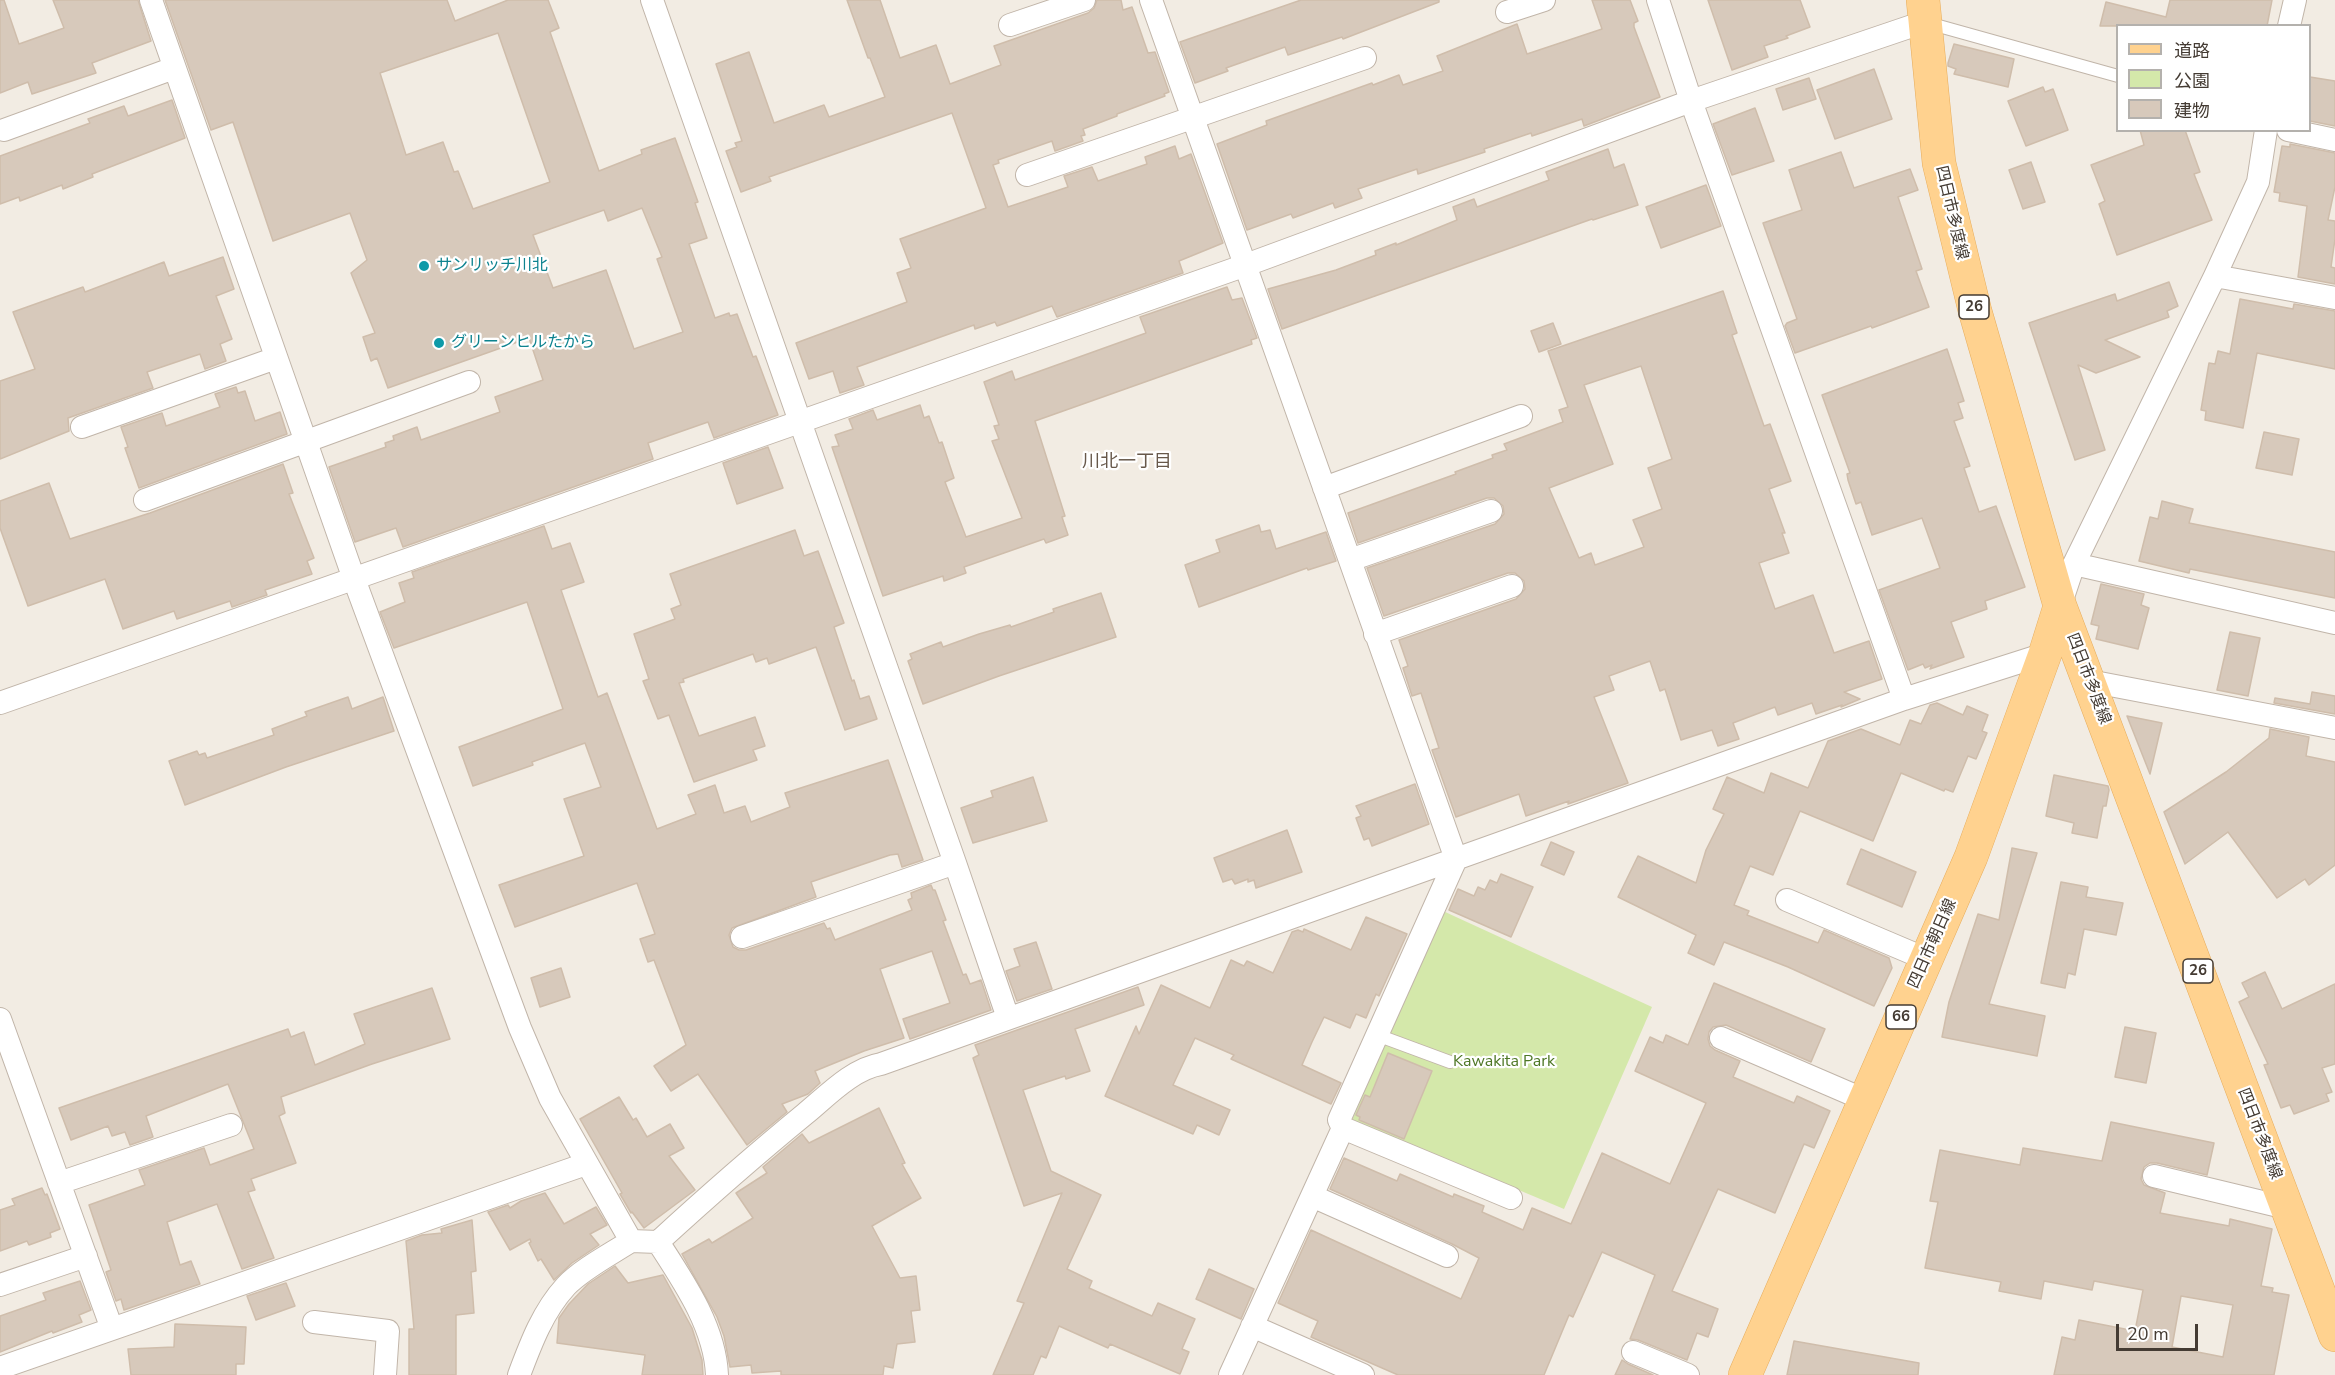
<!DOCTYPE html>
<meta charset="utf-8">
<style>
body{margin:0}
#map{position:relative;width:2335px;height:1375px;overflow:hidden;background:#f2ece3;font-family:"Nunito Sans","Noto Sans JP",sans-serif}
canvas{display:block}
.legend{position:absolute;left:2116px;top:24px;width:195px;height:108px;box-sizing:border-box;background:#fff;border:2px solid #b4b1ad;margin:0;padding:8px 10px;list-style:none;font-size:18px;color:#443b33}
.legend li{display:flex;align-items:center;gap:12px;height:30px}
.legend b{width:30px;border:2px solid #b4b1ad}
.scale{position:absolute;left:2116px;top:1324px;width:82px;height:27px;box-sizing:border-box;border:3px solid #443b33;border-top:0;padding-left:8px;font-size:18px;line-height:21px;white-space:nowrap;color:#443b33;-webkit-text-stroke:4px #fff;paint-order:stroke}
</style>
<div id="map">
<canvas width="2335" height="1375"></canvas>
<ul class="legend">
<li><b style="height:8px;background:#ffd28f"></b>道路</li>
<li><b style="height:16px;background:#d4e8aa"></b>公園</li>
<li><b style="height:16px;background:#d7c9bb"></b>建物</li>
</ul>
<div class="scale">20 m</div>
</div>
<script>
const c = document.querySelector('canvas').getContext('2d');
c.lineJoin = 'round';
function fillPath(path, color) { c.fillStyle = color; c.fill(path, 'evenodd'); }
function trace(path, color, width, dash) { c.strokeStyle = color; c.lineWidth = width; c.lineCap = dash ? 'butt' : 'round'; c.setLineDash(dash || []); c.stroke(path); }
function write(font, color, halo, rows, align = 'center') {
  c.font = font + ' "Nunito Sans","Noto Sans JP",sans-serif'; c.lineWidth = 4.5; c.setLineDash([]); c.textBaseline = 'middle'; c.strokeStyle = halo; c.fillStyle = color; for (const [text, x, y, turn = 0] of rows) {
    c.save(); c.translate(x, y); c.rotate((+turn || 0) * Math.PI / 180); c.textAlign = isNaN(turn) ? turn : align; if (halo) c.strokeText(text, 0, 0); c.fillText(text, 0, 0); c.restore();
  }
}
fillPath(new Path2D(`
 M1443,911l209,96 -88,202 -212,-89z`), '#d4e8aa');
const building = new Path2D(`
 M0,0h4l15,44 45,-16 -11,-28h85l13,41 -59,22 4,10 -64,21 -4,-12 -28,11z
 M165,0h282l8,21 53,-21h40l11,28 -9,4 49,139 43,-17 -1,-4 34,-12 23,64 -3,1 12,35 -18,6 26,74 14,-5 1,3 7,-2 16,43 3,-1 22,59 -64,23 -6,-16 -60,21 5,16 -250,88 -7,-19 -41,14 -26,-75 57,-20 -1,-4 9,-3 -1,-4 24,-9 4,13 79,-28 -5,-15 48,-17 -14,-42 -141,50 -11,-30 -6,3 -8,-24 12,-4 -24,-60 16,-13 -17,-47 -77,28 -40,-119 -22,8zM498,33l52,149 -77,27 -15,-38 -4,1 -11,-30 -37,13 -26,-82zM642,208l20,49 -5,2 26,73 -49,17 -28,-79 -53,18 -20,-53 71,-25 4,11z
 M847,0h33l20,58 36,-13 14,39 51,-19 -7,-19 94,-33 6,-5 3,-8h24l2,10 9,-3 16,46 7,-1 14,40 -5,2 1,2 -48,18v2l-34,13 2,6 -4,1 2,5 -28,10 -3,-10 -54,19 1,3 -6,2 15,42 60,-20 -4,-11 28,-9 6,14 49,-17 -2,-7 30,-11 4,13 12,-5 32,89 -44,18 4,12 -126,44 -5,-11 -55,20 -2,-4 -20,7 -1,-4 -117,42 7,18 -24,8 -7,-22 -24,8 -13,-36 111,-41 -10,-29 14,-5 -11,-29 86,-31 -34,-95 -183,64 2,4 -30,11 -15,-41 11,-4 -2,-4 7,-2 -26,-77 33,-12 25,71 50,-18 5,12 56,-20 -15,-39h-2z
 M1301,0h138v2l-96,37 -1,-2 -54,18 -3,-8 -59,21 2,3 -33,12 -15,-41z
 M1592,0h38l8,21 -4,2v4l26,70 -76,29 -2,-7 -50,17 -1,-3 -47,16 1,3 -67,22 -1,-5 -59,20 4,9 -27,10 -2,-5 -40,15 -2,-4 -44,16 -30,-86 50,-19 -1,-4 106,-38 1,2 26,-10 4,10 40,-14 -6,-15 80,-32 10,30 75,-25z
 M1708,0h92l10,27 -24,9 2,2 -24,8 4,11 -36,13z
 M2170,0h102l-5,26h-167l6,-24 60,15z
 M1954,44l60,15 -6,28 -54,-13 2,-5 -8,-3v-3z
 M1874,69l18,50 -57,20 -18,-49z
 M2310,77l25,4v45l-25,-5z
 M1809,78l7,21 -33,11 -7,-21z
 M2043,87l2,5 8,-3 15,41 -42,16 -18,-45z
 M172,100l13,38 -93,36 1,3 -30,12 -1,-4 -42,16 -1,-4 -19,7v-48l90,-33 -2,-4 36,-13 4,10z
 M1755,108l19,53 -42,14 -19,-51z
 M2140,130h45l15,42 -6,2 18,46 -95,35 -18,-51 6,-3 -14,-36 53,-20z
 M2290,144l45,9v34l-7,33 7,1v18l-4,28 4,1v16l-37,-7 9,-71 -28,-5 1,-8 -6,-1 8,-46 8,1z
 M1608,149l6,19 10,-4 14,41 -45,15 -1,-1 -310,110 -14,-40 68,-19 40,-15 -1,-4 21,-8v2l61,-25 -4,-13 21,-8 3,8 72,-27 -3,-8z
 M1841,152l13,36 56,-19 8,21 -20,7 24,72 -6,2 13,36 -57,21 -1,-2 -76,27 -10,-27 2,-3 10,-4 -34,-96 39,-13 -13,-40z
 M2031,162l14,40 -22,7 -14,-39z
 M1706,185l15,41 -60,22 -15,-41z
 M223,257l11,32 -18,7 16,43 -12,5 6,17 -21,8 -5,-15 -53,18 6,16 -85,30 1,13 -69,28v-78l35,-12 -22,-57 70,-25 2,5 79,-30 5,14z
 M2169,282l9,24 -11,5 2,6 -64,23 35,17 -44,16 -18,-8 27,85 -30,10 -46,-137 86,-29 2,7z
 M1227,287l5,13 10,-2 15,40 -6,2 1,4 -217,77 30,95 -3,1 6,18 -22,8 -2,-4 -80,28 2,6 -22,8 -1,-5 -60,20 -51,-149 7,-1 -4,-11 18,-6 -4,-10 24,-9 4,10 43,-15 4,13 5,-2 10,27 3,-1 12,36 -9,4 21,55 56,-19 -30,-77 7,-2 -5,-13 5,-1 -15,-43 28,-11 3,9 131,-47 -6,-16z
 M1723,291l14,42 -5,2 32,91 6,-2 21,57 -22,8 16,44h-3l7,20 -30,10 16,46 38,-14 21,58 35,-12 13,38 -38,13 16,7 -19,8 1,-2 -26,9 -4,-11 -34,12 -3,-8 -42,16 6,16 -21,7 -6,-16 -31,10 -16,-51 -5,2 -10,-30 -41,15 5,14 -20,7 34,86 -60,21 1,-3 -43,15 -7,-22 -63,23 -24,-67 7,-2 -18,-55 -9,3 -9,-28 5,-2 -9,-26 117,-41 9,-10 -1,-8 -9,-8h-7l-124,43 -17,-48 128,-44 9,-10 -1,-8 -9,-8h-7l-129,45 -10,-30 108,-39 -1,-2 38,-14 -1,-3 15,-5 -3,-6 59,-22 -4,-12 9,-3 -20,-56zM1641,366l31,93 -24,9 14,41 -29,11 11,27 -49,18 -4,-12 -12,5 -30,-70 64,-24 -29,-79z
 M2240,299l53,10 1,-5 41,7v58l-78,-16 -14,75 -38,-8 1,-9 -5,-1 8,-47 6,1 3,-13 12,3z
 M1553,323l8,21 -22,8 -8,-21z
 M1947,349l17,52 -6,2 5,15 -9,3 16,45 -6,2 15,44 17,-6 29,81 -40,14 2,8 -36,13 13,35 -34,12 2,-4 -7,3 -2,-4 -15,6 -29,-80 61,-22 -18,-50 -50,17 -11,-33 -5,2 -8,-24 -1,-6 3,-1 -28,-78z
 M236,387l2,6 7,-2 10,30 25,-9 7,22 -148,54 -14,-40 3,-1 -7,-20 41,-14 4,13 54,-19 -5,-13z
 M2264,432l35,7 -7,36 -36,-7z
 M768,447l15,41 -46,16 -14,-41z
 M283,464l10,29 -4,1 25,64 -7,3 5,13 -47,16 2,5 -35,12 -2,-6 -53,18 -3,-8 -51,18 -18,-50 -77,27 -28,-78v-27l49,-18 21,56 80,-26z
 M2162,501l31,8 -4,14 146,29v46l-145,-29 -1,4 -50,-12 11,-44 8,2z
 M1259,525l2,7 9,-2 6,19 50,-17 10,29 -28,9 -1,-2 -108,39 -14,-42 35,-13 -4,-12z
 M544,526l8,23 18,-6 14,39 -23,8 37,107 9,-4 50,136 39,-15 -8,-19 27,-10 9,28 21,-7 6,16 39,-15 -5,-14 103,-33 35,100 -21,7 -4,-13 -8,1 -79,27 5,15 -84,31 -3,7 4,12 6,3h7l78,-27 3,6 3,-1 5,12 77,-30 -4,-10 4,-2 -1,-5 20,-8 2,5h2l11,30 -3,1 20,54 3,-1 4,10 11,-4 10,30 -81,29 -7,-20 47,-16 -18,-52 -52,18 24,69 -40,13 -49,20 5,12 -12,11 -26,10 5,8 -40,33 -49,-71 -27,17 -17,-25 32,-21 -32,-85 -6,2 -8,-23 15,-5 -18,-51 -122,44 -16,-42 85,-29 -20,-57 37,-12 -16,-44 -53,19 1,3 -60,21 -14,-39 104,-38 -36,-107 -133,46 -14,-36 25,-10 -6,-19 15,-5 -2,-6z
 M795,530l9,26 14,-5 26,72 -10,4 18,54 2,-1 6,19 9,-3 8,23 -32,11 -29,-83 -47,17 -2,-6 -11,4 -3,-8 -70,25 1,3 -5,1 20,53 56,-19 10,29 -12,4 4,10 -63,22 -25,-67 -11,4 -15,-38 6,-2 -15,-45 41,-15 -4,-10 10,-4 -11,-31z
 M2101,584l43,10 -3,11 8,3 -11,41 -42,-10 3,-13 -8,-2z
 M1101,593l15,44 -117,39 -76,28 -15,-43 4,-2 -2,-5 31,-12 2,5 36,-13 31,-9 1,2 43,-15 -1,-3z
 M2230,632l30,6 -12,58 -31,-6z
 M2312,692l23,4v18l-61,-11 1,-5 35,6z
 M348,697l4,12 31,-12 11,34 -108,36 -101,38 -16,-44 28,-10 2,4 6,-2 2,5 67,-23 -2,-6 35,-13 -2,-4z
 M1937,703l26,12 4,-9 21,9 -6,16 5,2 -11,26 -8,-3 -15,36 -8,-3 -1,2 -43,-18 -28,68 -73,-30 -27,64 -23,-9 -16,39 15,6 -2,4 71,28 6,-13 65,28 3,10 -18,38 -86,-39 -64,-25 -10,23 -26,-12 8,-18 -78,-38 20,-41 58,27 10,-33 18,-36 -11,-5 14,-32 37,16 7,-20 37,15 20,-47 33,-12 39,16 10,-25 11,4 9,-19z
 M2127,716l35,7 -12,51z
 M2270,729l39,8 -3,19 29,6v103l-26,20 -4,-6 -28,19 -49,-66 -43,32 -21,-52 62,-40 43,-34z
 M2054,775l54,11 1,4 -3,16h-3l-6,32 -25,-5 2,-10 -28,-7z
 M1033,777l14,44 -74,22 -12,-35 32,-11 -2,-6z
 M1415,784l14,40 -57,22 -3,-8 -5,2 -8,-22 5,-2 -5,-10z
 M1287,830l15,42 -46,16 -2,-8 -6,2v-3l-13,5 -3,-5 -9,3 -9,-24z
 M1551,842l23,10 -10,23 -23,-10z
 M2012,848l25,5 -48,151 56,12 -8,40 -95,-19 7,-35 29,-88 21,6z
 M1861,849l55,23 -14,35 -55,-23z
 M1501,874l32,13 -22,50 -62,-27 9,-21 16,7 4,-9 7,3 5,-10 7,3z
 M2061,882l27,5 -2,10 37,6 -7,32 -32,-6 -9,46 -7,-2 -3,15 -24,-5z
 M1366,917l41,17 -28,62 -3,-2 -10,24 -10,-4 -6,14 -26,-11 -12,25 -10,23 39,18 -10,21 -100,-45 3,-4 -39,-17 -22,47 57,25 -11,25 -22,-10 -4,9 -88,-38 31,-70 3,8 22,-49 49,23 21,-48 13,6 3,-5 26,12 19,-41 6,-2 5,2 1,-3 47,21z
 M1036,942l16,47 -35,12 -11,-30 14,-5 -6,-17z
 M561,968l9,29 -30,10 -9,-29z
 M2265,972l17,37 53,-25v80l-13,4 10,24 -6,2 3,7 -35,13 -4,-9 -9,3 -17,-43 4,-1 -29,-62 10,-5 -7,-14z
 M1714,983l111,46 -14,33 -85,-37 -13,2 -4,5 -1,7 2,7 5,4 25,11 -7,16 61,26 3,-7 33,15 -16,37 -10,-4 -29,69 -57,-24 -46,102 46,18 -10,28 -11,-4 -10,27 -49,-20 -8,-1 25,-64 -53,-23 -29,65 -4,-2 -25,60h-146l-87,-38 7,-16 -40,-18 33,-73 150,69 18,-41 -27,-14 -122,-55 14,-31 53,23 3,-7 53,23 1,-3 30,12 -2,6 41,18 9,-22 39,16 31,-71 68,31 36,-81 -71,-32 15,-34 13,6 3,-8 22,10z
 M1138,987l6,18 -69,24 15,42 -24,8 -1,-3 -42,14 28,81 50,24 -34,74 25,12 -3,7 63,28 6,-13 37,16 -13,30 7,3 -9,22 -70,-30 -2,4 -49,-22 -13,32 -5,-2 -8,19h-40l31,-72 -7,-2 45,-108 -38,13 -51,-148 6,-3 -4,-10z
 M432,988l18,51 -78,25 -91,33 4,16 -6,3 17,47 -45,16 4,11 -7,2 26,66 -32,11 -25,-65 -50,18 13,43 11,-4 9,23 -76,26 -3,-11 -5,2 -10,-29 5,-2 -22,-65 56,-20 -6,-15 65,-22 6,17 44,-16 -26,-65 -82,32 7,21 -23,8 -5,-13 -13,4 -4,-10 -37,14 -12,-32 229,-79 3,8 13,-5 11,33 50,-21 -11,-30z
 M2125,1027l31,6 -10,50 -31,-6z
 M1388,1053l44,18 -28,68 -45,-19 1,-3 -4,-2 9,-20 5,2z
 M619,1097l14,23 3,-2 11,19 23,-13 14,24 -15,8 26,34 -51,38 -12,-16 -1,1 -11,-19 2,-1 -42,-74z
 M879,1108l26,55 -3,1 19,34 -49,28 28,52 16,-2 4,34 -9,1 4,31 -18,2 -4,24 -9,-2 -1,9h-102v-4l-29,2 -1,-8 -21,2 -6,-31 -7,-19 -35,-63 27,-15 3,4 41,-25 -17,-25 31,-20 -4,-6 39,-33 7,9z
 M2111,1122l103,21 -7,32 -50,-12h-7l-6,4 -3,12 3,6 21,8 -5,20 69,13 1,-7 42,10 -11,57 12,2 -1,4 17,3 -15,80h-220l8,-38 13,3 4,-20 56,11 8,-41 -49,-9 -2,9 -48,-9 -3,18 -42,-8 2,-9 -76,-14 13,-66 -8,-1 10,-51 80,15 3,-17 79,13zM2181,1296l52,9 -10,52 -51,-10z
 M42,1188l3,7 2,-1 13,35 -10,4 1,4 -22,8 -2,-4 -27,10v-41l15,-5 -3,-6z
 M545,1193l19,31 32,-17 11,18 -17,9 9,11 -27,18 -18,17 -13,-21 -3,2 -9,-18 2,-1 -1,-3 -20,11 -22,-38 20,-7 2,3 11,-7z
 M472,1220l4,51 -5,1 3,41 -18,2v60h-47v-46h5l-8,-88 16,-6 20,-2 -1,-4z
 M615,1266l13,17 35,-8 29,53 10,32 1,15h-61l3,-20 -88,-12 2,-25 10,-14 19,-20z
 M1209,1269l45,20 -13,30 -45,-20z
 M80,1281l11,29 -12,5 3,7 -29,11 -1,-2 -52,21v-36l46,-16 -3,-7z
 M286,1283l9,23 -39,14 -9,-24z
 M175,1324l71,3 -2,37h-8v11h-105l-3,-26 46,-2z
 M1794,1341l125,22 -1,12h-131z
 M1622,1360l6,4 25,11h-38z`);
fillPath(building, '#d7c9bb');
trace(building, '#cfbdab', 1.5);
const lane = new Path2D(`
 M1928,23l190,53
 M1377,1035l73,27`);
const street = new Path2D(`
 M151,0l203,579 166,449 30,70 81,143 27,1c48,-44 97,-87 147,-128 22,-18 47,-45 76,-50l1023,-365 141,-45
 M652,0l303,863 53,155
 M1151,0l305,859 -117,261 4,8 -113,247
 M1658,0l33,101 213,598
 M1507,12l37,-12
 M1010,25l74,-25
 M2289,26l6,-26
 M4,130l170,-62
 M2288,130l47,10
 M1027,175l338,-117
 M2215,276l120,22
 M82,427l194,-69
 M1324,488l197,-72
 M145,500l324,-118
 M1350,560l141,-49
 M2074,564l261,59
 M2060,606l14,-42 141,-288 43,-94 8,-52
 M1375,634l137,-48
 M2089,681l246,47
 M0,703l1246,-438 445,-164 233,-79
 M1787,900l139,59
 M742,937l213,-74
 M0,1019l112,310
 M1721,1038l144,62
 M1343,1128l168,70
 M2154,1176l133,32
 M59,1183l172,-58
 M1312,1196l135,60
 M658,1242c26,40 57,85 59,133
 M0,1285l86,-29
 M314,1322l74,9 -3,44
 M1252,1326l111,49
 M1633,1352l55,23
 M0,1368l586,-204
 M519,1375c12,-32 24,-64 47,-89 16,-17 45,-32 65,-45`);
const primary = new Path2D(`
 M1923,0l16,163 36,148 85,295 275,729
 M1745,1375l226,-518 74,-203 15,-48`);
trace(lane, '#c1b5a9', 14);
trace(street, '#c1b5a9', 24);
trace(primary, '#e7ad5d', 34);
trace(lane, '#fff', 12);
trace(street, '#fff', 22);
trace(primary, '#ffd28f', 33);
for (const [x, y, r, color] of [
 [424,266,6,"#0f9aa8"],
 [439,343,6,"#0f9aa8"]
]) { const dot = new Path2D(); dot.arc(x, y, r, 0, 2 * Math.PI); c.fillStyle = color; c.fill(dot); trace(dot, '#fff', 2); }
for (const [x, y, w] of [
 [1974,307,30],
 [2198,971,30],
 [1901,1017,30]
]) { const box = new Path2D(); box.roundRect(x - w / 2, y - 12, w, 24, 4.5); c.fillStyle = '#fff'; c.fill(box); trace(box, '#443b33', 1.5); }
write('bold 15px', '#443b33', null, [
 ["26",1974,307],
 ["26",2198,971],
 ["66",1901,1017]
]);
write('16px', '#443b33', '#fff', [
 ["四日市多度線",1951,213,77],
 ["四日市多度線",2088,679,69],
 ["四日市朝日線",1933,944,-66],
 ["四日市多度線",2259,1134,69]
]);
write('16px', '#0d838f', '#fff', [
 ["サンリッチ川北",436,266],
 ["グリーンヒルたから",451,343]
], 'left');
write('16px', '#4e7725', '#fff', [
 ["Kawakita Park",1504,1062]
]);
write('18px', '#67584a', '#fff', [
 ["川北一丁目",1127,463]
]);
</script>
